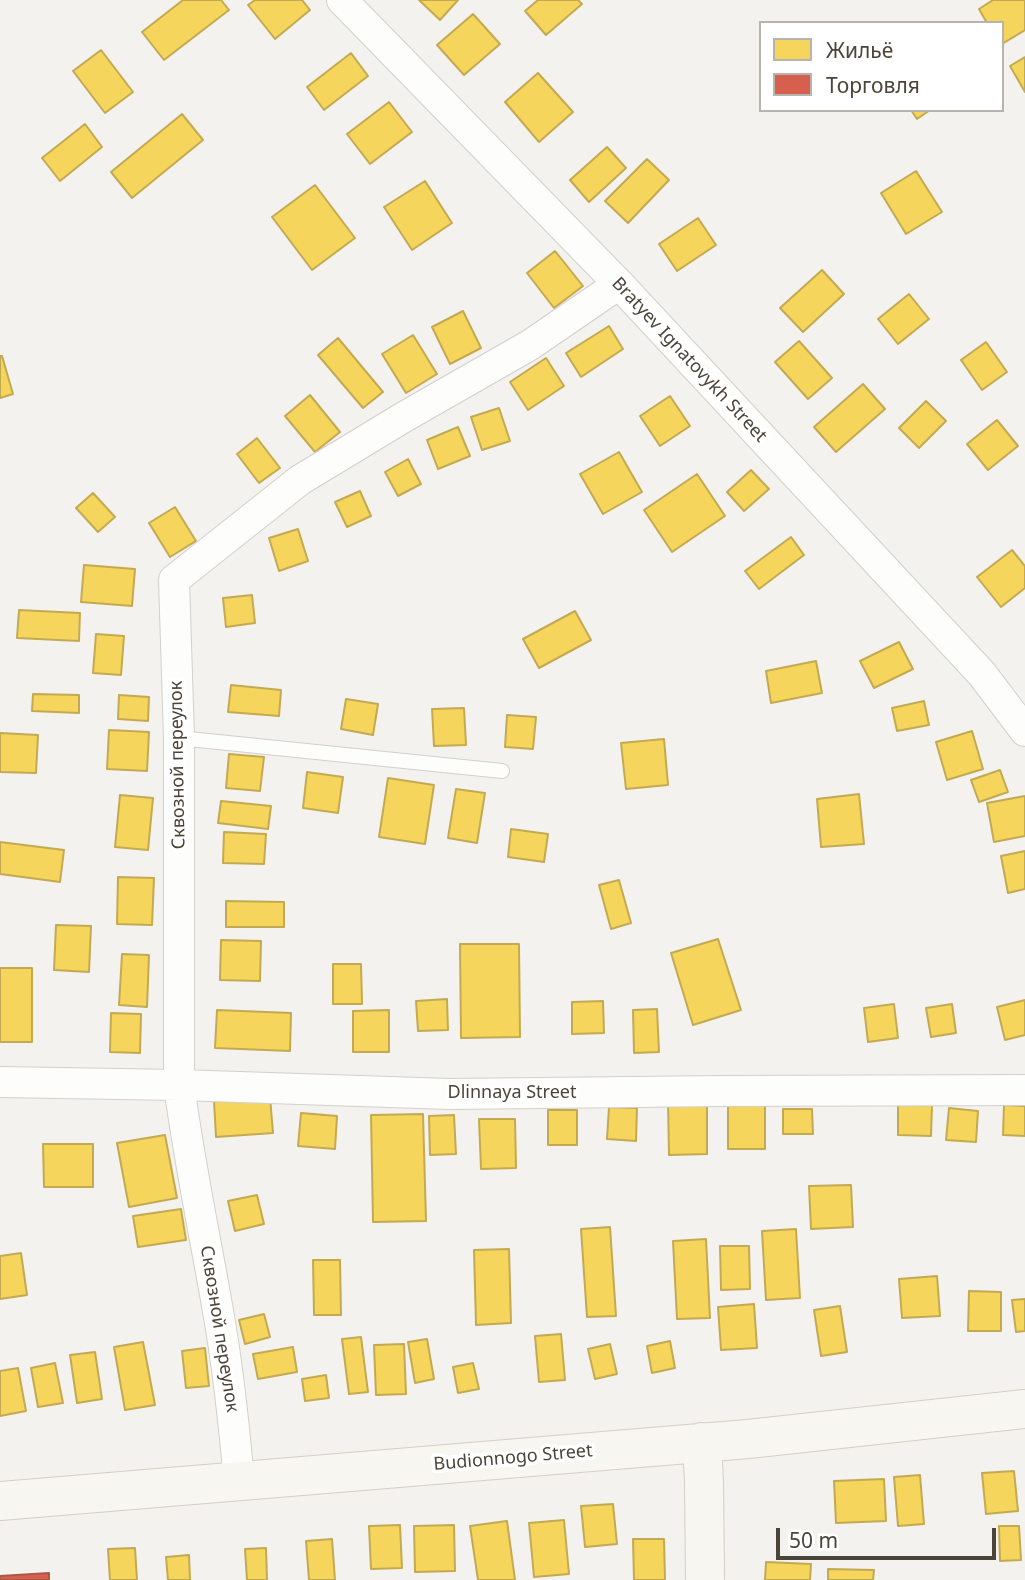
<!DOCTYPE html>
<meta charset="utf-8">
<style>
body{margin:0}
#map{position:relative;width:1025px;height:1580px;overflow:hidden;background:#f4f2ee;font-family:"Noto Sans",sans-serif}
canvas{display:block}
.legend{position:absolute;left:759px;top:21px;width:245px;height:91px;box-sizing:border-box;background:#fff;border:2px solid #b7b4b0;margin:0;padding:9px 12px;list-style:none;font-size:21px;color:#4b4439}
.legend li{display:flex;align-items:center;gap:14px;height:35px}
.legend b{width:35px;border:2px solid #b7b4b0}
.scale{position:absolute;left:776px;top:1528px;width:220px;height:32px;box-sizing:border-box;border:4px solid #4b4439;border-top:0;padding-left:9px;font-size:21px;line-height:24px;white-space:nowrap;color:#4b4439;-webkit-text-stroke:5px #fff;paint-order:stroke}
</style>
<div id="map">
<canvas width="1025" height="1580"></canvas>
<ul class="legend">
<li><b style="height:19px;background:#f6d55c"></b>Жильё</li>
<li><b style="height:19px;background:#d6604d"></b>Торговля</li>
</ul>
<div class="scale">50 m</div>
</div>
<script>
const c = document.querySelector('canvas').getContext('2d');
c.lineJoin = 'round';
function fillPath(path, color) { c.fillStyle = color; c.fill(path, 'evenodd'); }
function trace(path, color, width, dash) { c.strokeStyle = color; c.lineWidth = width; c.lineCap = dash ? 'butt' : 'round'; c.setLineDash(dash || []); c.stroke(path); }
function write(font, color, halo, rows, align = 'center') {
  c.font = font + ' "Noto Sans",sans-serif'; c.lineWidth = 7; c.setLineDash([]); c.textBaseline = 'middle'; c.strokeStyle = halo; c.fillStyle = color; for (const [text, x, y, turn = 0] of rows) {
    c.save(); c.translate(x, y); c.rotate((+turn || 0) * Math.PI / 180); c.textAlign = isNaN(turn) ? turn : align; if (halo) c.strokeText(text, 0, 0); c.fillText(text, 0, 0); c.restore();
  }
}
const homes = new Path2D(`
 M183,0h38l8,10 -65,50 -22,-28z
 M255,0h47l8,10 -35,29 -27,-34z
 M419,0h39l-18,20z
 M538,0h40l4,4 -36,31 -21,-24z
 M993,0h32v30l-23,14v-21h-15l-8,-14z
 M473,14l27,30 -36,31 -27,-30z
 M101,50l32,42 -28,21 -32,-42z
 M351,53l17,23 -44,34 -17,-23z
 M1025,57v35l-15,-26z
 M538,73l35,39 -34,30 -34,-40z
 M389,102l23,30 -42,32 -23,-30z
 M911,110h19l-13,9z
 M182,114l21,26 -71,58 -21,-26z
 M85,124l17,23 -42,34 -18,-23z
 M607,147l19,21 -37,34 -19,-22z
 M647,159l22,21 -41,43 -23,-22z
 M916,171l26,41 -36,22 -25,-41z
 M425,181l27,42 -40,27 -28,-43z
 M315,185l40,53 -43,32 -40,-53z
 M698,218l18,27 -39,26 -18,-27z
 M555,251l28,35 -29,22 -27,-35z
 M822,270l22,24 -41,38 -23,-24z
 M909,294l20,25 -31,25 -20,-25z
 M463,311l18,37 -31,16 -18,-37z
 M609,326l14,23 -42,28 -15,-24z
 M413,335l24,39 -31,19 -24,-39z
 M338,338l45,54 -20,16 -45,-53z
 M799,341l33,37 -24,21 -33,-37z
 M986,342l21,30 -25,18 -21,-30z
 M0,356h2l11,38 -13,4z
 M546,358l18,28 -36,24 -18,-28z
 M863,384l22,25 -49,43 -22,-25z
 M310,395l30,37 -25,20 -30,-36z
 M670,396l20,30 -30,20 -20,-30z
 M926,401l20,20 -27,27 -20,-20z
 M499,408l11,33 -28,9 -11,-33z
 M997,420l21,26 -30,24 -21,-26z
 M458,427l12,29 -32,13 -11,-29z
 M257,438l23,30 -21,15 -22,-29z
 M619,452l23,40 -39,22 -23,-40z
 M408,459l13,25 -23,12 -13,-24z
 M751,470l18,19 -25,22 -17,-19z
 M697,474l28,42 -53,36 -28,-42z
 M360,491l11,25 -24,11 -12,-25z
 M93,493l22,24 -17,15 -22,-24z
 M175,507l21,34 -26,16 -21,-34z
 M298,529l10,32 -29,10 -10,-33z
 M791,537l13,18 -45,34 -14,-18z
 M1012,550l13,16v22l-24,19 -24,-30z
 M84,565l51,4 -3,37 -51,-4z
 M252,595l3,28 -29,4 -3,-29z
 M19,610l61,3 -1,28 -62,-3z
 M575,611l16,29 -52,28 -16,-29z
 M96,634l28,2 -3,39 -28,-2z
 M899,642l14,27 -39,19 -14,-27z
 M816,661l6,32 -51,10 -5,-32z
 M231,685l50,5 -2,26 -51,-4z
 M33,694l46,1v18l-47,-2z
 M119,695l30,2 -1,24 -30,-2z
 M346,699l32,5 -5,31 -32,-6z
 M924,701l5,24 -32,6 -5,-23z
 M464,708l2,37 -32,1 -2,-37z
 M507,715l29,2 -3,32 -28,-2z
 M109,730l40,2 -2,39 -40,-2z
 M972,731l11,38 -36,11 -11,-38z
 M0,733l38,2 -2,38 -36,-1z
 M664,739l4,46 -42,4 -5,-46z
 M229,754l35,3 -4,34 -34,-3z
 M1000,770l8,22 -29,10 -8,-22z
 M307,772l36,5 -5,36 -35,-5z
 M388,778l46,7 -9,59 -46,-7z
 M456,789l29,4 -8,50 -29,-5z
 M859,794l5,50 -43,3 -4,-48z
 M120,795l33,3 -5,52 -33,-3z
 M1025,796v40l-31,6 -7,-39z
 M221,801l50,5 -3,23 -50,-6z
 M511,829l37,5 -4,28 -36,-5z
 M224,832l42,2 -2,30 -41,-1z
 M0,842l64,8 -4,32 -60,-8z
 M1025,851v38l-17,4 -7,-37z
 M118,877l36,1 -2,47 -35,-1z
 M619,880l12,43 -20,6 -12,-44z
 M226,901l58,1v25h-58z
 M56,925l35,1 -2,46 -35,-2z
 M718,939l23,71 -48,15 -22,-72z
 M221,940l40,1 -1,40 -40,-1z
 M460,944h59l1,93 -59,1z
 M122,954l27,1 -2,52 -28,-2z
 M333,964h28l1,40h-29z
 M0,968h32v74h-32z
 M447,999l1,31 -30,1 -2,-30z
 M1025,1000v35l-20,5 -8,-33z
 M603,1001l1,32 -32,1v-32z
 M894,1004l4,34 -30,4 -4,-34z
 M952,1004l4,29 -25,4 -5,-29z
 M657,1009l2,43 -25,1 -1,-43z
 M217,1010l74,3 -1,38 -75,-3z
 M389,1010v42h-36v-41z
 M111,1013l30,1 -1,39 -30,-1z
 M270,1097l3,36 -57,4 -2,-36z
 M668,1100h39v54l-38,1z
 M728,1102h37v47h-37z
 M898,1105h34l-1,31 -33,-1z
 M1004,1105l21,1v30l-22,-1z
 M609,1107l28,1 -1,33 -29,-2z
 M949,1108l29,3 -2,31 -30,-2z
 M783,1109h29l1,25h-30z
 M548,1110h29v35h-29z
 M301,1113l36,3 -2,33 -37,-3z
 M423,1114l3,107 -53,1 -2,-107z
 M454,1115l2,39 -26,1 -1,-39z
 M479,1119h36l1,49 -35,1z
 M165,1135l12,63 -48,9 -12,-64z
 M43,1144h50v43h-49z
 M851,1185l2,42 -42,2 -2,-43z
 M257,1195l7,29 -29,7 -7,-30z
 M181,1209l5,31 -48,7 -5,-31z
 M610,1227l6,89 -29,1 -6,-88z
 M796,1229l4,69 -34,2 -4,-69z
 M706,1239l4,79 -33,1 -4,-78z
 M720,1246h29l1,43 -29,1z
 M509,1249l2,74 -35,2 -2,-75z
 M21,1253l6,42 -27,4v-43z
 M313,1260h27l1,55h-27z
 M937,1276l3,40 -38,2 -3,-39z
 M969,1291l32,1v39h-33z
 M1025,1299v32l-9,1 -4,-32z
 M754,1304l3,44 -36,2 -3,-43z
 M840,1306l7,46 -26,4 -7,-46z
 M264,1314l6,23 -25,7 -6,-24z
 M561,1334l4,46 -26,2 -4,-46z
 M361,1337l7,55 -19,2 -7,-55z
 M427,1339l7,40 -19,4 -7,-41z
 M670,1341l5,27 -23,5 -5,-27z
 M143,1342l12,63 -30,5 -11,-63z
 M404,1344l2,50 -30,1 -2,-50z
 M610,1344l7,30 -22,5 -7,-30z
 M293,1347l4,25 -39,7 -5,-25z
 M205,1348l4,38 -23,2 -4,-37z
 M95,1352l7,47 -25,4 -7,-48z
 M55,1363l8,40 -25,4 -7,-39z
 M473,1363l6,26 -21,4 -5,-26z
 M18,1368l8,43 -26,5v-45z
 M326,1375l3,23 -24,3 -3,-22z
 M1014,1471l4,40 -32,3 -4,-41z
 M920,1475l4,49 -26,2 -4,-49z
 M884,1479l2,42 -50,2 -2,-42z
 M613,1504l4,40 -32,3 -4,-41z
 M564,1520l5,54 -35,3 -5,-54z
 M507,1521l8,59h-37l-8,-54z
 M400,1525l2,43 -31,1 -2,-43z
 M454,1525l1,46 -40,1 -1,-46z
 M999,1526h20l2,34 -21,1z
 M332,1539l3,41h-26l-3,-39z
 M633,1539h31l1,41h-31z
 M135,1548l2,32h-27l-2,-31z
 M266,1548l1,32h-20l-2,-31z
 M189,1555l1,25h-22l-2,-23z
 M766,1562l45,2 -1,16h-45z
 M828,1569l46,1 -1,10h-45z`);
fillPath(homes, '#f6d55c');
trace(homes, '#c3aa52', 2);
const shops = new Path2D(`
 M49,1573v7h-49v-4z`);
fillPath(shops, '#d6604d');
trace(shops, '#ac5847', 2);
const lane = new Path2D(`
 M179,738l323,33`);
const street = new Path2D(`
 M342,0l277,284 363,390 43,57
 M0,1082l179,3 271,9 273,-3 302,-1
 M239,1481c-5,-57 -11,-114 -21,-170 -13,-75 -29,-150 -39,-226v-347l-5,-158 126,-100 104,-63 126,-72 89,-61`);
const secondary = new Path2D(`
 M702,1442l2,40 1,98
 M0,1501l748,-62 277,-30`);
trace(lane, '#d2d0cb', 16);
trace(street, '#d2d0cb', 32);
trace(secondary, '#d3cfc5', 40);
trace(lane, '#fdfdfc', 14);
trace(street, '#fdfdfc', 30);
trace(secondary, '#f7f6f1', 38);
write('18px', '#4b4439', '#fff', [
 ["Bratyev Ignatovykh Street",689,360,47],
 ["Сквозной переулок",178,765,-91],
 ["Dlinnaya Street",512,1093],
 ["Сквозной переулок",219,1329,81],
 ["Budionnogo Street",513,1458,-5]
]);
</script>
